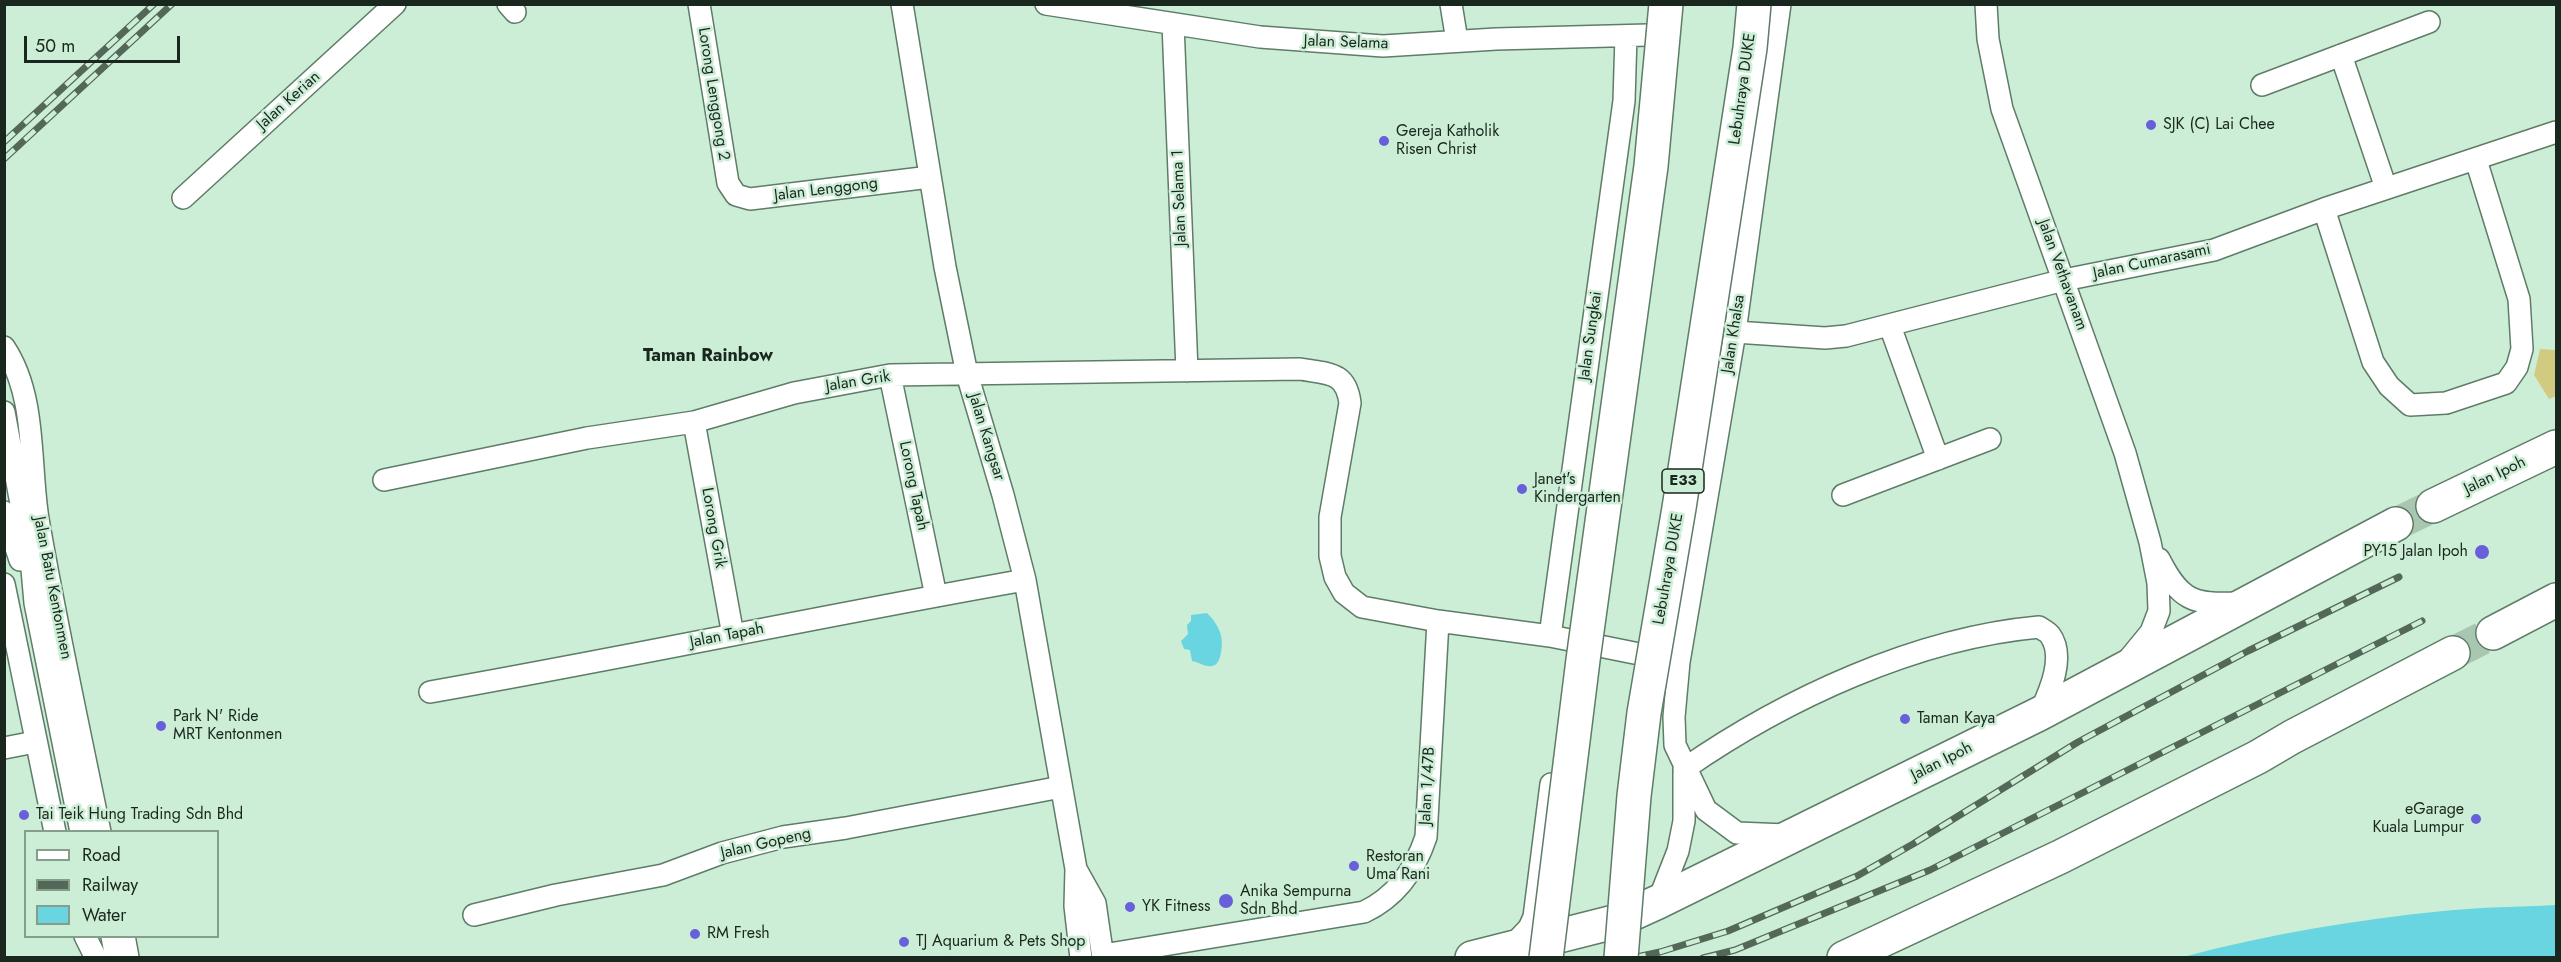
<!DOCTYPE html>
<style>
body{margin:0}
#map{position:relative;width:2561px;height:962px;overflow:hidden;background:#cdeed6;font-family:Jost,sans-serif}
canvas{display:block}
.frame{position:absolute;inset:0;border:6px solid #1a271e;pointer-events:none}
.legend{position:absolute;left:24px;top:830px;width:195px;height:108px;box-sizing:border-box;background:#cdeed6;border:2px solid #859e8c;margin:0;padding:8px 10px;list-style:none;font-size:18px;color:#1a271e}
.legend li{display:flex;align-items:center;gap:12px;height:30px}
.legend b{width:30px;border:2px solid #859e8c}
.scale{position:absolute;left:24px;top:36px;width:156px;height:27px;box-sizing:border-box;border:3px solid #1a271e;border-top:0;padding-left:8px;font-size:18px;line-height:21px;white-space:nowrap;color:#1a271e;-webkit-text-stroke:4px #cdeed6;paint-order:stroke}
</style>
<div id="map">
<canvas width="2561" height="962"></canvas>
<div class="frame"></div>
<ul class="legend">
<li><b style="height:8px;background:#fff"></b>Road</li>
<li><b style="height:8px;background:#54685a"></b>Railway</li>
<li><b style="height:16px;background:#69d5e1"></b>Water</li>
</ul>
<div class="scale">50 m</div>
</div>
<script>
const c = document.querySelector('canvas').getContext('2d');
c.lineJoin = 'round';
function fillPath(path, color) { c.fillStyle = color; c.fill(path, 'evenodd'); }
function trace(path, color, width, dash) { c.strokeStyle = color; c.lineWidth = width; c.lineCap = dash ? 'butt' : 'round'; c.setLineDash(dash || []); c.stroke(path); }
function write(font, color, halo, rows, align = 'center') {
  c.font = font + ' Jost,sans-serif'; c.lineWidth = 5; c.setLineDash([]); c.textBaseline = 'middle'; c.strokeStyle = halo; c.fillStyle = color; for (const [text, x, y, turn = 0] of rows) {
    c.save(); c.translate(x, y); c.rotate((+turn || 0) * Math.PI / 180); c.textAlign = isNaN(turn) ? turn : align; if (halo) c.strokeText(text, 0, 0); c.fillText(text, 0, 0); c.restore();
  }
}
fillPath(new Path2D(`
 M2540,349l16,1v46l-7,3 -15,-24z`), '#d3ca82');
fillPath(new Path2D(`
 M1207,613c13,13 18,25 13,44 -1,3 -2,6 -5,8 -9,4 -15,-3 -23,-4l-2,-11 -6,-1 -3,-8 7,-7 -1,-9 4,-4v-6z
 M2556,905v52h-373c85,-23 172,-37 260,-46 37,-4 76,-4 113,-6z`), '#69d5e1');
trace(new Path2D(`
 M2396,524l37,-18
 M2453,653l40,-20`), '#a9c6b1', 33, [33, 16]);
const street = new Path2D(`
 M508,4l7,8
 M699,4l29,179 8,12 14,4 180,-22
 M902,4l43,263 22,107 36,121 22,85 51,289 -1,37 6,52
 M1046,4l214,33 123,9 113,-7 152,-4
 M1451,4l6,37
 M1780,4l-45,328 -56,330 -5,55 1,28 31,65 31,23 49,2
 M1986,4l2,35 14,70 123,344 25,89 8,41 1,28 -8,21 -23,28
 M1173,24l14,347
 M2341,55l45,133
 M2262,85l167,-63
 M183,198l212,-194
 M2324,209l49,153 16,24 21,19 36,-2 60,-20 11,-16 5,-18 -3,-50 -43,-139
 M1890,326l48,133
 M1735,332l90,6 21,-2 218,-56 150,-30 110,-41 232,-77
 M4,347c33,49 25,116 34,172 18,105 41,209 62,313
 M890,375l46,221
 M4,412l27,146 4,45 46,229
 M694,422l39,213
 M384,480l203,-42 107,-16 100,-29 96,-18 410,-6c28,5 46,2 50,34l-20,114v39l5,21 9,16 18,14 76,14 112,15 129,26
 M1843,495l147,-56
 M4,512l16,48
 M2159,559c21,41 33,46 79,44
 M4,584l51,248
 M1550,636l74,-535 2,-65
 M430,692c199,-35 396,-77 595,-112
 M4,748l31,-6
 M1684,769c101,-70 232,-131 355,-142 3,2 9,5 11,8 16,22 -1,58 -10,78
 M1076,869l19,34 8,55
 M1658,902l20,-51 6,-30v-48
 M474,915l82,-20 107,-20 59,-22 61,-16 63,-9 215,-41
 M85,936l11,22
 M1511,947l18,-19 5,-11 17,-133
 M1103,955l261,-43c32,-15 51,-42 62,-75l12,-216`);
const primary = new Path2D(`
 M2433,506l123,-59
 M2493,633l63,-33
 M118,936l4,22
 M1472,958l142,-36 44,-20 381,-188 357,-190
 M1844,958l216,-101 198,-100 34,-20 161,-84`);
trace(street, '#5e7c67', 24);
trace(primary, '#5e7c67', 36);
trace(street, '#fff', 21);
trace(primary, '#fff', 33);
const rail = new Path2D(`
 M4,142l150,-138
 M4,159l168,-155
 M1632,958l28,-6 68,-21 129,-55 56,-32 165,-102 170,-91 151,-74
 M1703,958l32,-8 195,-80 492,-249`);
trace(rail, '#54685a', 7);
trace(rail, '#cdeed6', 4.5, [14]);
const highwayBridge = new Path2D(`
 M1546,958l37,-298 68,-494 15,-162
 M1621,958l13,-162 10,-83 35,-205 71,-460 4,-44`);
trace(highwayBridge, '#5e7c67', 36, []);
trace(highwayBridge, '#fff', 33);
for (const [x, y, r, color] of [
 [2151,125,6,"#6860da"],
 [1384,141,6,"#6860da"],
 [1522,489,6,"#6860da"],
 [2482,552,8,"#6860da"],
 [1905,719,6,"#6860da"],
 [161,726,6,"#6860da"],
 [24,815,6,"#6860da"],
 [2476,819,6,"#6860da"],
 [1354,866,6,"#6860da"],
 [1226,901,8,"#6860da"],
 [1130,907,6,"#6860da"],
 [695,934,6,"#6860da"],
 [904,942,6,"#6860da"]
]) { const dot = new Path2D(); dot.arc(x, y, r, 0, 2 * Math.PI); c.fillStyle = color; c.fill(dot); trace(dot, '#cdeed6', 2); }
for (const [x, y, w] of [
 [1683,481,42]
]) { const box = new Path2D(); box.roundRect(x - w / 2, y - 12, w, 24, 4.5); c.fillStyle = '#cdeed6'; c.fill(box); trace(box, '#1a271e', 1.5); }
write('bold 15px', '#1a271e', null, [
 ["E33",1683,481]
]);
write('16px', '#1a271e', '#cdeed6', [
 ["Jalan Selama",1346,43,2],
 ["Lebuhraya DUKE",1743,89,-82],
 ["Lorong Lenggong 2",713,94,81],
 ["Jalan Kerian",289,101,-42],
 ["Jalan Lenggong",826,190,-7],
 ["Jalan Selama 1",1180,198,-92],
 ["Jalan Cumarasami",2152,262,-12],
 ["Jalan Vethavanam",2062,275,70],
 ["Jalan Khalsa",1734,334,-81],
 ["Jalan Sungkai",1591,336,-82],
 ["Jalan Grik",858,382,-9],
 ["Jalan Kangsar",986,437,73],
 ["Jalan Ipoh",2495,476,-26],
 ["Lorong Tapah",913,486,78],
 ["Lorong Grik",713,528,80],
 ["Lebuhraya DUKE",1669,569,-80],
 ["Jalan Batu Kentonmen",52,588,79],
 ["Jalan Tapah",727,636,-11],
 ["Jalan Ipoh",1942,762,-27],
 ["Jalan 1/47B",1428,786,-87],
 ["Jalan Gopeng",766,844,-13]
]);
write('16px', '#1a271e', '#cdeed6', [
 ["SJK (C) Lai Chee",2163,125],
 ["Gereja Katholik",1396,132],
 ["Risen Christ",1396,150],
 ["Janet's",1534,480],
 ["Kindergarten",1534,498],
 ["PY15 Jalan Ipoh",2468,552,"right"],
 ["Park N' Ride",173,717],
 ["MRT Kentonmen",173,735],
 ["Taman Kaya",1917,719],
 ["eGarage",2464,810,"right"],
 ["Kuala Lumpur",2464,828,"right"],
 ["Tai Teik Hung Trading Sdn Bhd",36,815],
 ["Restoran",1366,857],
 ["Uma Rani",1366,875],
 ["Anika Sempurna",1240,892],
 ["Sdn Bhd",1240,910],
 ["YK Fitness",1142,907],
 ["RM Fresh",707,934],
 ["TJ Aquarium & Pets Shop",916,942]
], 'left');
write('bold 18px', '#1a271e', '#cdeed6', [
 ["Taman Rainbow",708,357]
]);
</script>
